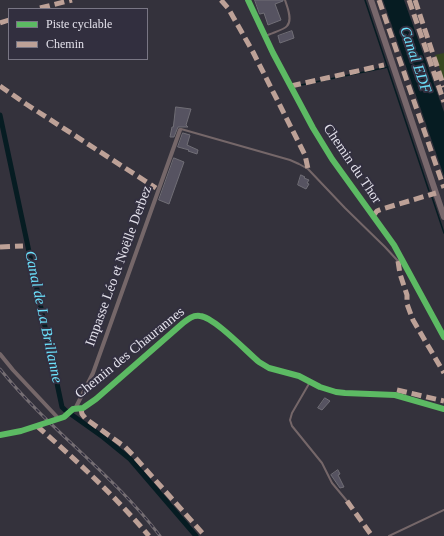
<!DOCTYPE html>
<meta charset="utf-8">
<style>
body{margin:0}
#map{position:relative;width:444px;height:536px;overflow:hidden;background:#34323c;font-family:"Times New Roman",serif}
canvas{display:block}
.legend{position:absolute;left:8px;top:8px;width:140px;height:52px;box-sizing:border-box;background:#322f3f;border:1px solid #797684;margin:0;padding:5px 7px;list-style:none;font-size:12px;color:#e3e1eb}
.legend li{display:flex;align-items:center;gap:8px;height:20px}
.legend b{width:20px;border:1px solid #797684}
</style>
<div id="map">
<canvas width="444" height="536"></canvas>
<ul class="legend">
<li><b style="height:5px;background:#5cba63"></b>Piste cyclable</li>
<li><b style="height:5px;background:#bda197"></b>Chemin</li>
</ul>
</div>
<script>
const c = document.querySelector('canvas').getContext('2d');
c.lineJoin = 'round';
function fillPath(path, color) { c.fillStyle = color; c.fill(path, 'evenodd'); }
function trace(path, color, width, dash) { c.strokeStyle = color; c.lineWidth = width; c.lineCap = dash ? 'butt' : 'round'; c.setLineDash(dash || []); c.stroke(path); }
function write(font, color, halo, rows, align = 'center') {
  c.font = font + ' "Times New Roman",serif'; c.lineWidth = 4; c.setLineDash([]); c.textBaseline = 'middle'; c.strokeStyle = halo; c.fillStyle = color; for (const [text, x, y, turn = 0] of rows) {
    c.save(); c.translate(x, y); c.rotate((+turn || 0) * Math.PI / 180); c.textAlign = isNaN(turn) ? turn : align; if (halo) c.strokeText(text, 0, 0); c.fillText(text, 0, 0); c.restore();
  }
}
fillPath(new Path2D(`
 M444,53v28l-9,-26z`), '#374820');
fillPath(new Path2D(`
 M383,0h21l40,112v64z`), '#061c22');
trace(new Path2D(`
 M365,0l64,191
 M296,86l92,-19
 M432,197l12,36`), '#061c22', 1.5);
trace(new Path2D(`
 M0,115l62,292 3,3 38,27 27,22 66,77`), '#061c22', 5);
const building = new Path2D(`
 M255,0h28v1l-8,3 6,16 -13,5 -4,-12 -4,1z
 M292,31l2,7 -14,5 -2,-7z
 M176,107l15,2 -5,16 2,2h-10l-4,10h-4l2,-10h1z
 M183,133l7,2 -3,10 11,5 -1,4 -9,-3 1,-1 -11,-3z
 M174,158l10,4 -15,42 -10,-4z
 M301,175l4,2 -1,1 5,2 -2,3 2,1 -3,5 -8,-4z
 M325,398l5,3 -8,9 -4,-2z
 M338,470l2,4 -2,1 6,12 -4,1 -9,-13z`);
fillPath(building, '#565361');
trace(building, '#706e76', 1);
trace(new Path2D(`
 M266,36c5,-3 18,-6 21,-10 6,-6 0,-20 -2,-26
 M181,129l109,31 9,4 9,5 37,39 40,39 12,13 6,3
 M310,382l-18,31 -2,7 2,6 30,37 10,20 15,18
 M389,536l55,-26`), '#756769', 2);
trace(new Path2D(`
 M248,0l25,53 40,75 19,31 62,86 50,92
 M0,354l13,16 46,49
 M75,409l18,-36 87,-243
 M0,435l21,-4 43,-14 9,-8 10,-1 13,-9 87,-76c5,-4 10,-8 17,-7 14,1 47,36 59,46l10,6 30,8 21,11 16,5 9,1 50,2 49,14`), '#756769', 4);
trace(new Path2D(`
 M371,0l73,217`), '#78686c', 6);
const rail = new Path2D(`
 M0,369c48,60 113,105 160,167`);
trace(rail, '#756e73', 3);
trace(rail, '#322f3f', 1.5, [4.5]);
trace(new Path2D(`
 M221,0l7,8 25,44 52,103 3,14
 M379,0l65,188
 M409,0l35,102
 M415,0l29,87
 M40,8l32,-8
 M0,23l9,-3
 M0,86l26,18 130,84
 M291,86l93,-21
 M373,216l4,-5 5,-2 54,-16
 M0,247l23,-1
 M398,261l2,13 7,21v9l6,16 31,53
 M397,390l47,11
 M81,409l1,5 4,5 39,28 8,8 72,81
 M37,426c39,34 78,70 112,110
 M347,501l25,35`), '#bda197', 5, [10, 5]);
trace(new Path2D(`
 M248,0l25,53 40,75 19,31 62,86 50,92
 M0,435l21,-4 43,-14 9,-8 10,-1 13,-9 87,-76c5,-4 10,-8 17,-7 14,1 47,36 59,46l10,6 30,8 21,11 16,5 9,1 50,2 49,14`), '#5cba63', 6);
write('14px', '#e3e1eb', '#322f3f', [
 ["Chemin du Thor",352,164,56],
 ["Impasse Léo et Noëlle Derbez",119,266,-70],
 ["Chemin des Chaurannes",130,353,-39]
]);
write('italic 15px', '#6ce1fc', '#322f3f', [
 ["Canal EDF",415,60,71],
 ["Canal de La Brillanne",43,317,78]
]);
</script>
